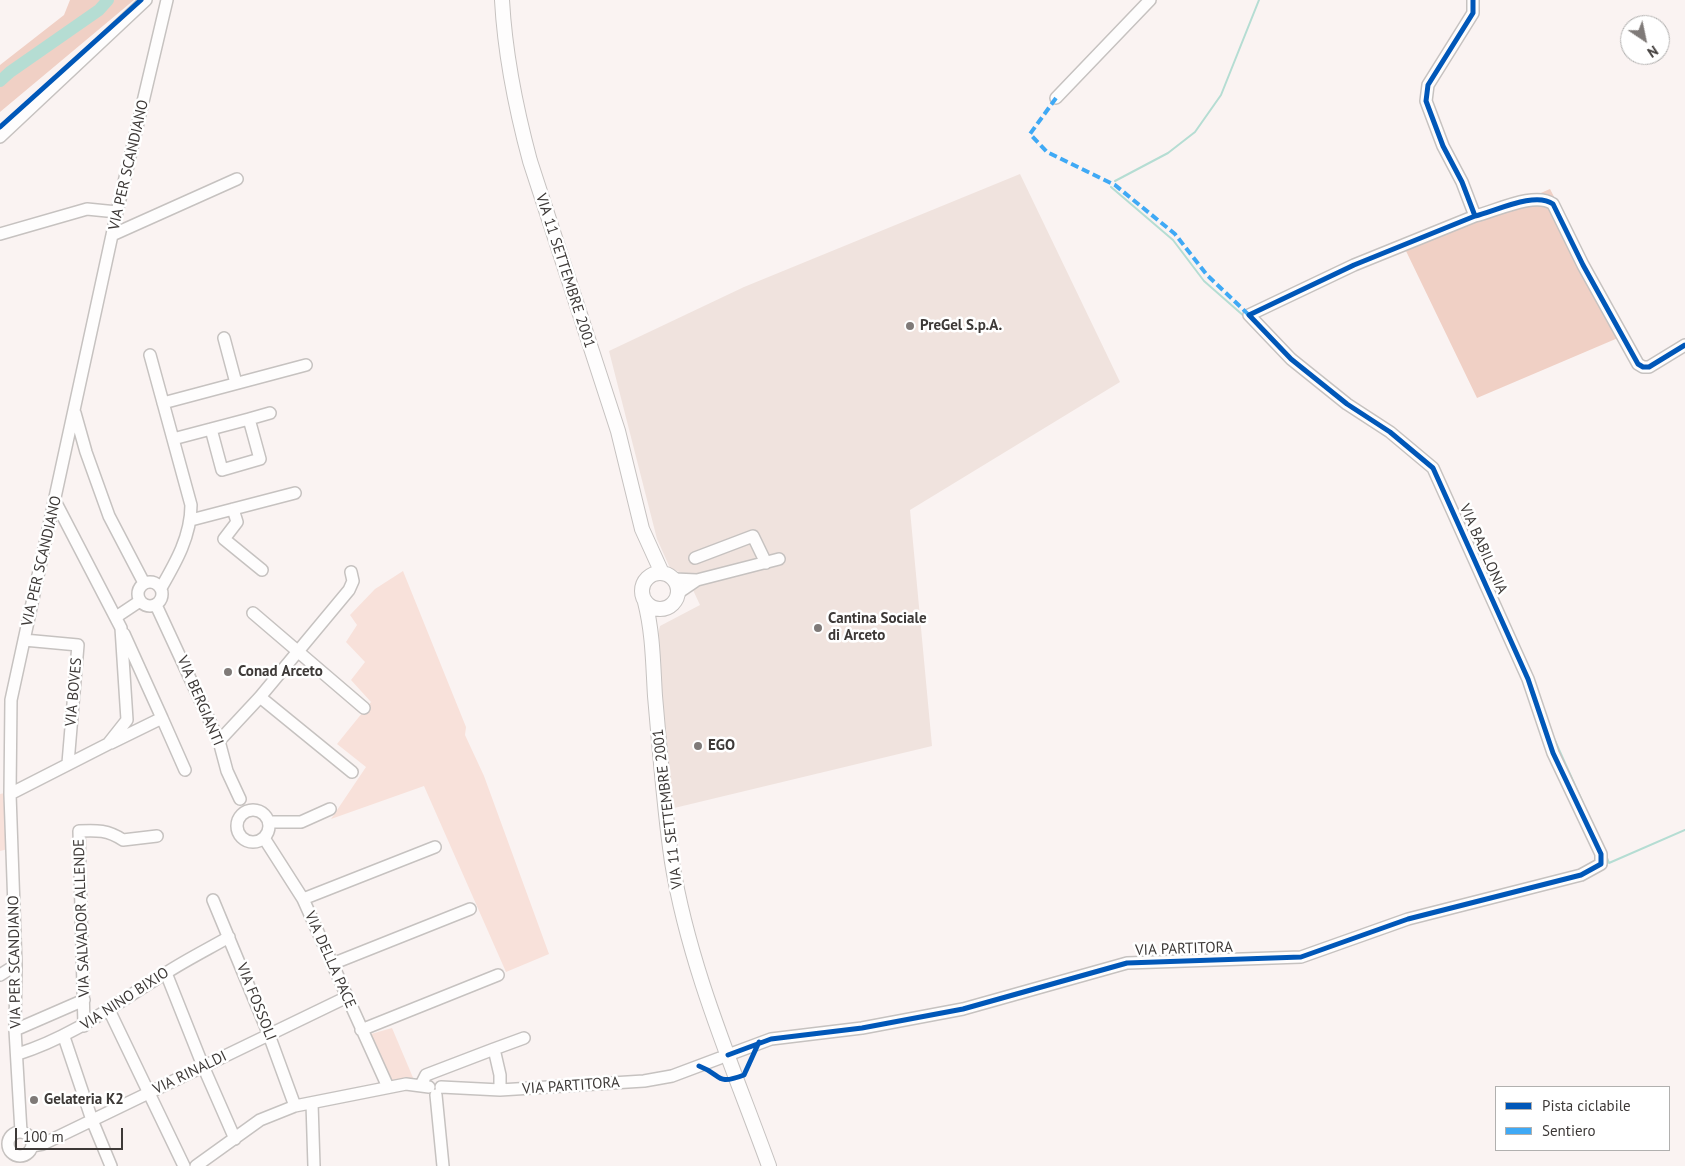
<!DOCTYPE html>
<style>
body{margin:0}
#map{position:relative;width:1685px;height:1166px;overflow:hidden;background:#faf3f2;font-family:"PT Sans",sans-serif}
canvas{display:block}
.legend{position:absolute;left:1495px;top:1086px;width:175px;height:65px;box-sizing:border-box;background:#fff;border:1px solid #b1b0af;margin:0;padding:6px 9px;list-style:none;font-size:15px;color:#3d3937}
.legend li{display:flex;align-items:center;gap:10px;height:25px}
.legend b{width:25px;border:1px solid #b1b0af}
.north{position:absolute;left:1620px;top:15px;width:50px;height:50px;box-sizing:border-box;background:#fff;border:1px solid #b1b0af;border-radius:50%;rotate:146deg;font-size:14px;font-weight:700;line-height:20px;text-align:center;color:#3d3937}
.north::after{content:'';display:block;margin:auto;width:18px;height:22px;background:#7f7a78;clip-path:polygon(50% 0,100% 100%,50% 72%,0 100%)}
.scale{position:absolute;left:15px;top:1128px;width:108px;height:22px;box-sizing:border-box;border:2px solid #3d3937;border-top:0;padding-left:6px;font-size:15px;line-height:18px;white-space:nowrap;color:#3d3937;-webkit-text-stroke:4px #fff;paint-order:stroke}
</style>
<div id="map">
<canvas width="1685" height="1166"></canvas>
<ul class="legend">
<li><b style="height:6px;background:#0057b8"></b>Pista ciclabile</li>
<li><b style="height:6px;background:#3fa9f5"></b>Sentiero</li>
</ul>
<div class="north">N</div>
<div class="scale">100 m</div>
</div>
<script>
const c = document.querySelector('canvas').getContext('2d');
c.lineJoin = 'round';
function fillPath(path, color) { c.fillStyle = color; c.fill(path, 'evenodd'); }
function trace(path, color, width, dash) { c.strokeStyle = color; c.lineWidth = width; c.lineCap = dash ? 'butt' : 'round'; c.setLineDash(dash || []); c.stroke(path); }
function write(font, color, halo, rows, align = 'center') {
  c.font = font + ' "PT Sans",sans-serif'; c.lineWidth = 5; c.setLineDash([]); c.textBaseline = 'middle'; c.strokeStyle = halo; c.fillStyle = color; for (const [text, x, y, turn = 0] of rows) {
    c.save(); c.translate(x, y); c.rotate((+turn || 0) * Math.PI / 180); c.textAlign = isNaN(turn) ? turn : align; if (halo) c.strokeText(text, 0, 0); c.fillText(text, 0, 0); c.restore();
  }
}
fillPath(new Path2D(`
 M1020,174l100,208 -210,128 22,236 -266,64 -11,-164 5,-20 40,-21 -14,-30 -16,-7 -13,-29 -48,-188 135,-64z`), '#f0e3de');
fillPath(new Path2D(`
 M403,571l63,156 -1,8 19,41 65,178 -43,18 -82,-186 -93,33 35,-52 -29,-23 34,-42 -20,-22 14,-18 -19,-20 11,-17 -7,-10 25,-26z
 M15,791l2,56 -17,4v-57z
 M392,1028l22,52h-23l-21,-43 1,-3z`), '#f8e1da');
fillPath(new Path2D(`
 M70,0h64l-134,112v-47l64,-50z
 M1550,189l75,146 -148,63 -71,-147z`), '#f0d0c5');
trace(new Path2D(`
 M1115,181l53,-28 27,-21 26,-37 38,-95
 M1111,187l62,53 31,41 41,36
 M1552,734l31,69
 M1606,855l3,8 76,-33`), '#b5ddd3', 2);
trace(new Path2D(`
 M0,81l10,-9 89,-62 9,-10`), '#b5ddd3', 12);
const minor = new Path2D(`
 M1473,0v13l-45,72 -2,16 17,45 19,36 13,34c21,-5 60,-25 78,-12l30,61 55,99 5,3h6l36,-22
 M1056,98l94,-98
 M0,137l146,-137
 M0,234l87,-25 30,3
 M112,235l125,-56
 M224,338l12,45
 M150,355l41,150c0,31 -15,57 -30,83
 M163,403l143,-38
 M75,413l11,39 23,64 35,67
 M249,419l21,-6
 M173,439l76,-20 11,40 -38,11 -11,-41
 M233,509l4,13 -13,17 38,31
 M191,520l104,-27
 M695,558l58,-22 13,27
 M674,579l23,1 -19,13
 M697,580l82,-21
 M138 594a12 12 0 1 1 24 0a12 12 0 1 1-24 0Z
 M156,605l63,136 8,30 13,28
 M253,613l111,95
 M116,617l24,-16
 M24,640l54,5 -10,118
 M260,697l92,75
 M162,718l23,52
 M219,741l41,-44 89,-107 4,-9 -2,-9
 M111,743l51,-25 -38,-84
 M10,794l98,-50 19,-24 -6,-92 -66,-127
 M237 826a16 16 0 1 1 32 0a16 16 0 1 1-32 0Z
 M269,822h32l29,-13
 M264,838l39,61 85,188
 M303,899l132,-52
 M213,900l56,135 26,71
 M332,964l138,-55
 M166,973l37,93 32,73
 M0,975l16,-10
 M109,1010l75,156
 M84,1026l-5,-195c18,-1 29,-1 44,9l34,-4
 M15,1030l69,-30
 M361,1030l137,-55
 M64,1037l28,83 19,46
 M18,1054c57,-18 98,-51 148,-81 20,-13 42,-24 63,-36
 M728,1055l43,-16 91,-11 101,-19 164,-46 174,-6 107,-38 173,-44 20,-11v-10l-48,-101 -25,-74 -95,-211 -43,-36 -43,-28 -56,-45 -42,-44 105,-50 121,-49
 M421,1085l5,-10 68,-26
 M441,1087l59,3 144,-9 28,-5 48,-18
 M500,1090v-15l-6,-26 30,-11
 M436,1095l7,71
 M312,1103l2,63
 M8 1144a12 12 0 1 1 24 0a12 12 0 1 1-24 0Z
 M21,1132l-6,-102 1,-65 -6,-171 1,-94 106,-488 50,-212
 M32,1146l11,-2 304,-147
 M196,1166l64,-46 35,-14 111,-22 23,3`);
const major = new Path2D(`
 M502,0c3,55 14,109 28,161l88,270 24,98 20,44
 M642 591a18 18 0 1 1 36 0a18 18 0 1 1-36 0Z
 M645,602c8,31 8,62 10,94 5,55 9,112 17,166 17,105 61,205 97,304`);
trace(minor, '#c6c2c0', 14);
trace(major, '#c6c2c0', 16);
trace(minor, '#fefdfd', 11);
trace(major, '#fefdfd', 14);
trace(new Path2D(`
 M1056,98l-26,36 17,18 68,33 60,49 32,41 42,40`), '#3fa9f5', 4, [8, 4]);
trace(new Path2D(`
 M1473,0v13l-45,72 -2,16 17,45 19,36 13,34c21,-5 60,-25 78,-12l30,61 55,99 5,3h6l36,-22
 M0,127l141,-127
 M728,1055l43,-16 91,-11 101,-19 164,-46 174,-6 107,-38 173,-44 20,-11v-10l-48,-101 -25,-74 -95,-211 -43,-36 -43,-28 -56,-45 -42,-44 105,-50 121,-49
 M699,1066c24,9 16,20 45,9l15,-33`), '#0057b8', 5);
for (const [x, y, r, color] of [
 [910,326,5,"#7f7a78"],
 [818,628,5,"#7f7a78"],
 [228,672,5,"#7f7a78"],
 [698,746,5,"#7f7a78"],
 [34,1100,5,"#7f7a78"]
]) { const dot = new Path2D(); dot.arc(x, y, r, 0, 2 * Math.PI); c.fillStyle = color; c.fill(dot); trace(dot, '#fff', 2); }
write('15px', '#3d3937', '#fff', [
 ["VIA PER SCANDIANO",129,165,-77],
 ["VIA 11 SETTEMBRE 2001",565,271,72],
 ["VIA BABILONIA",1483,549,66],
 ["VIA PER SCANDIANO",42,561,-77],
 ["VIA BOVES",74,692,-85],
 ["VIA BERGIANTI",200,701,67],
 ["VIA 11 SETTEMBRE 2001",668,809,-97],
 ["VIA SALVADOR ALLENDE",82,918,-92],
 ["VIA PARTITORA",1184,949,-2],
 ["VIA DELLA PACE",330,960,66],
 ["VIA PER SCANDIANO",15,962,-91],
 ["VIA NINO BIXIO",125,999,-33],
 ["VIA FOSSOLI",256,1002,68],
 ["VIA RINALDI",190,1073,-26],
 ["VIA PARTITORA",571,1086,-4]
]);
write('bold 15px', '#3d3937', '#fff', [
 ["PreGel S.p.A.",920,326],
 ["Cantina Sociale",828,619],
 ["di Arceto",828,636],
 ["Conad Arceto",238,672],
 ["EGO",708,746],
 ["Gelateria K2",44,1100]
], 'left');
</script>
